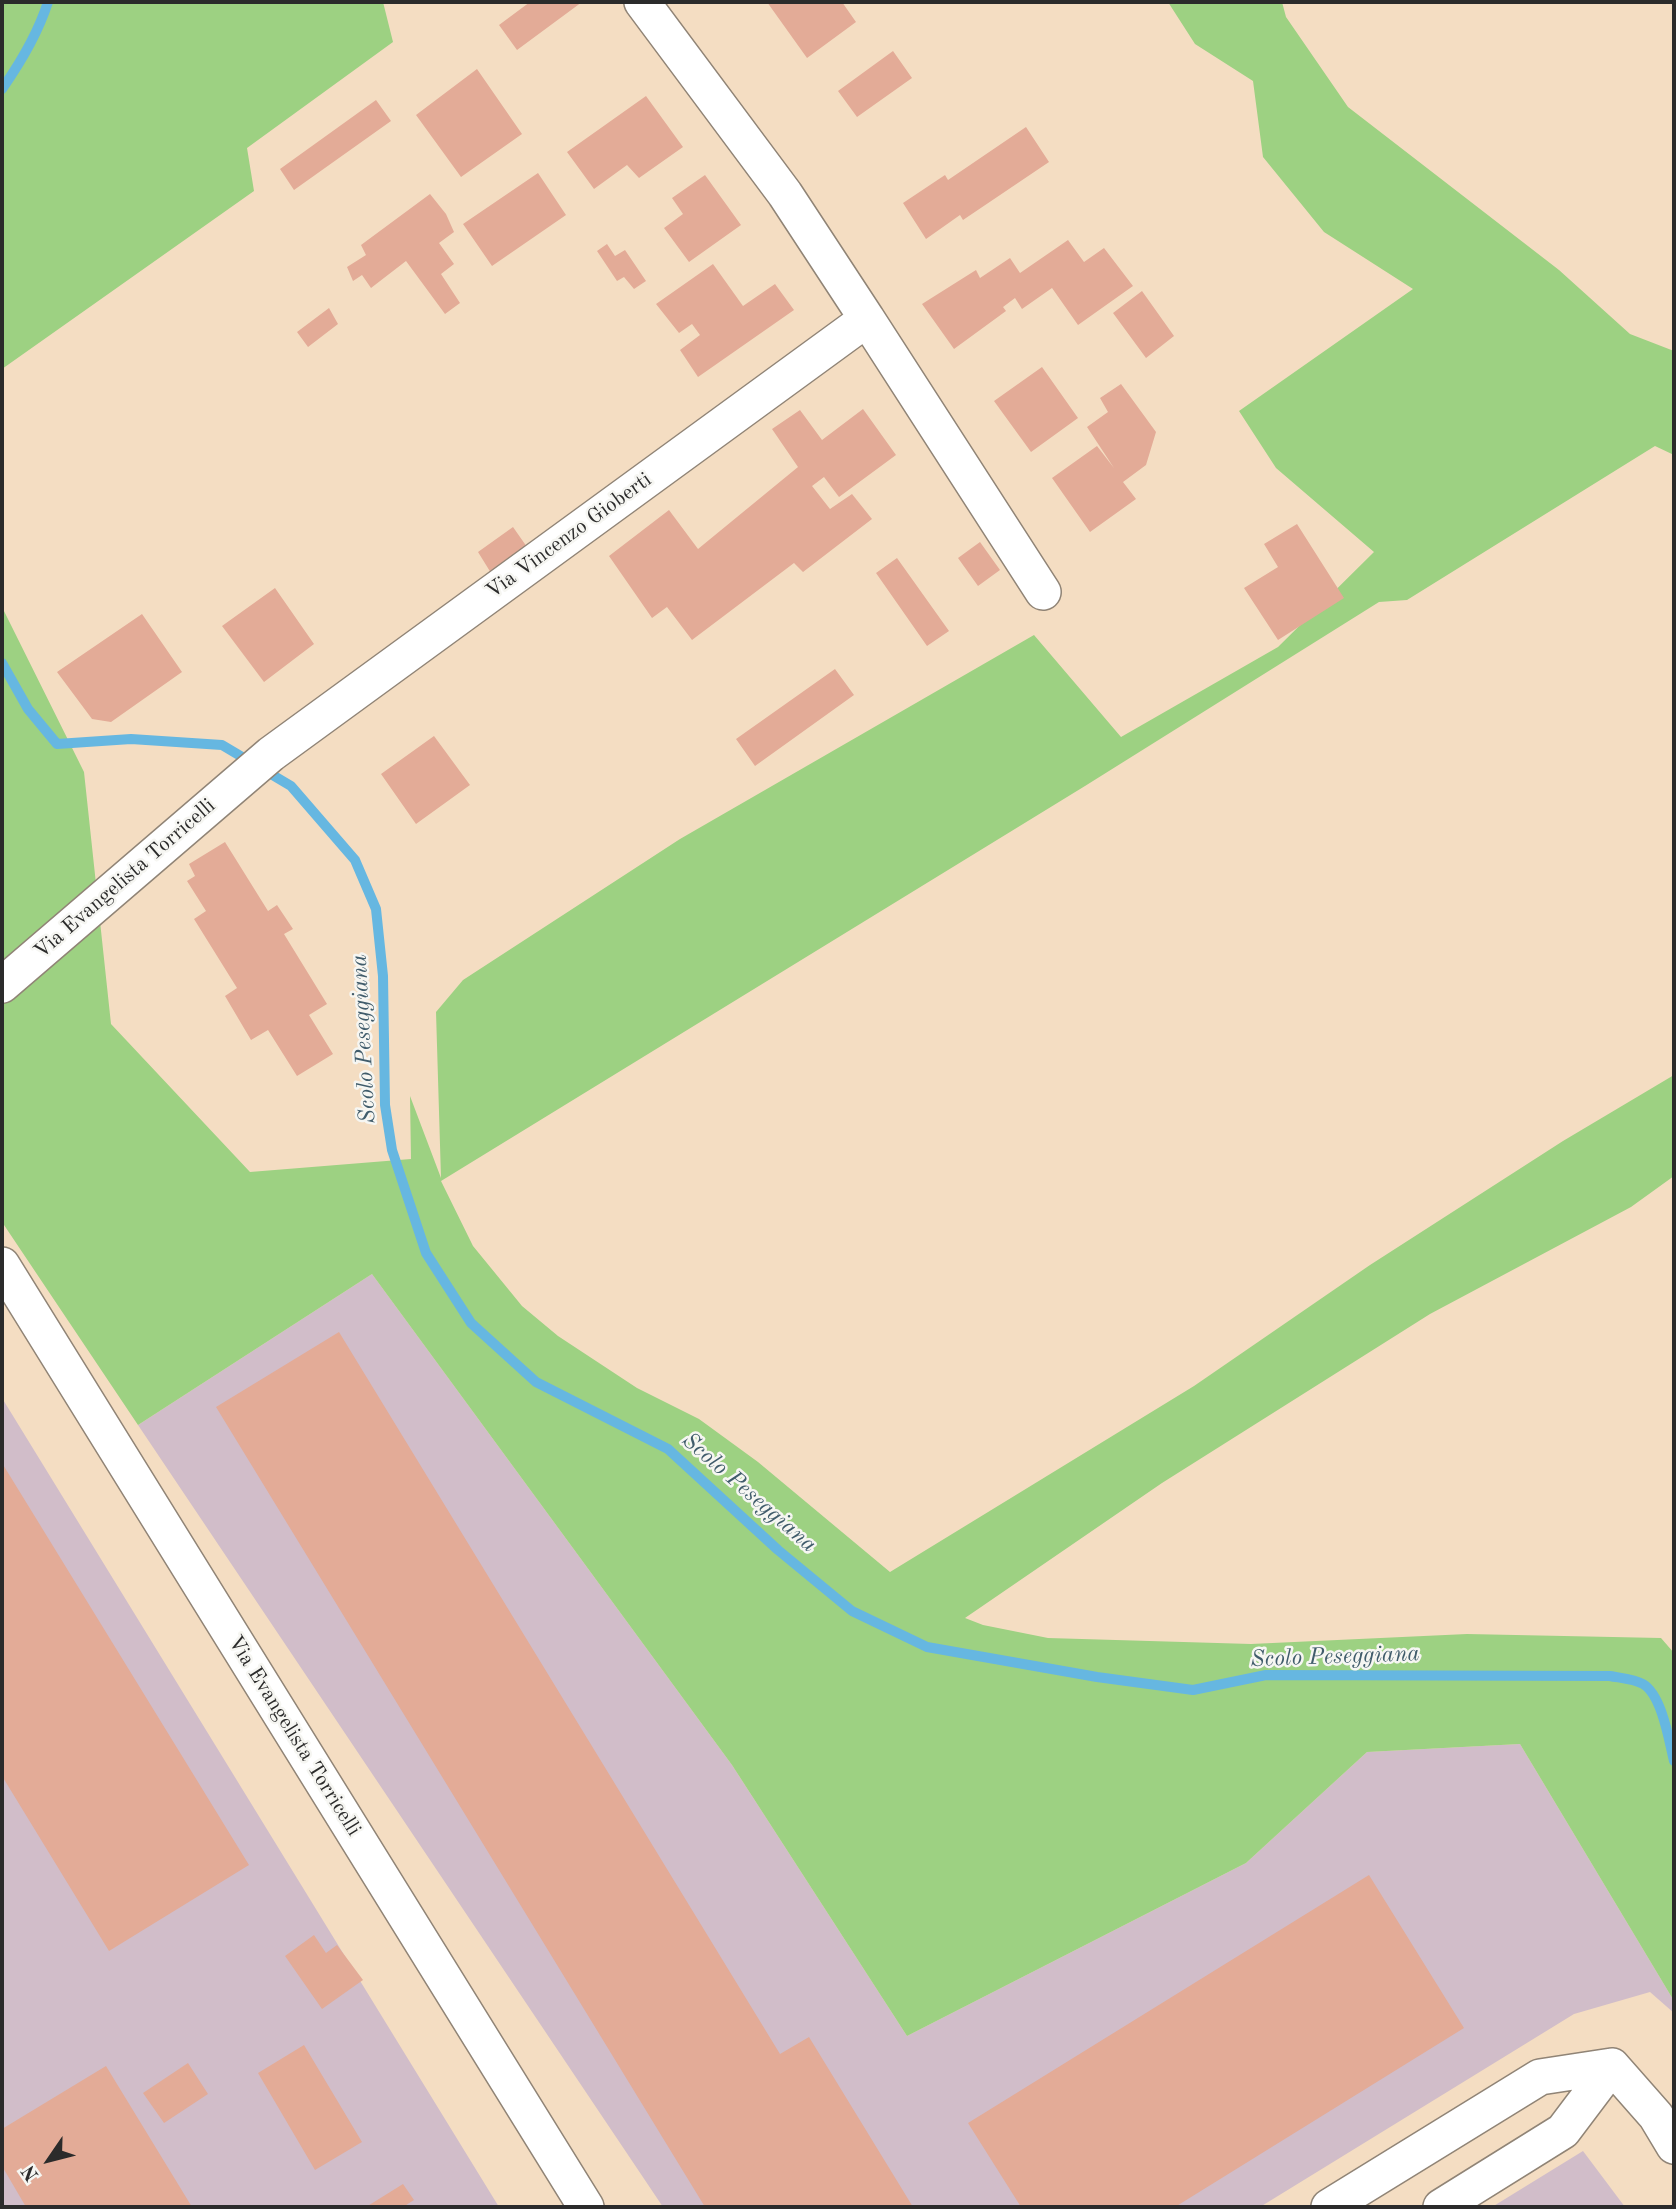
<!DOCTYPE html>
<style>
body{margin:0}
#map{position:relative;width:1676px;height:2209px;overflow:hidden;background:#f4ddc2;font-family:"Old Standard TT",serif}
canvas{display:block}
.frame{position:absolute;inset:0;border:4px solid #2b2b2b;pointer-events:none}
.north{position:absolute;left:14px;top:2125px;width:70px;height:70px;-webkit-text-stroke:5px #f6f6f2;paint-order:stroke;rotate:235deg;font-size:19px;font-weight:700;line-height:28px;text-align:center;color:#2b2b2b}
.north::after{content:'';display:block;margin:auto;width:24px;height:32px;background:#2b2b2b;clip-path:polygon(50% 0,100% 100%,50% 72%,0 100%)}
</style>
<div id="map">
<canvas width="1676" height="2209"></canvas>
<div class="frame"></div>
<div class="north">N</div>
</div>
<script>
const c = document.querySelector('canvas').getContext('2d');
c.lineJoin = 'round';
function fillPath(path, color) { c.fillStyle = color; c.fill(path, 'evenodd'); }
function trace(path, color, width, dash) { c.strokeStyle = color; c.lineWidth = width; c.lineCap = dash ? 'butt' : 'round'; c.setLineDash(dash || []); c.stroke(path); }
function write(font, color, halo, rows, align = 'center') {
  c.font = font + ' "Old Standard TT",serif'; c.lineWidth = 5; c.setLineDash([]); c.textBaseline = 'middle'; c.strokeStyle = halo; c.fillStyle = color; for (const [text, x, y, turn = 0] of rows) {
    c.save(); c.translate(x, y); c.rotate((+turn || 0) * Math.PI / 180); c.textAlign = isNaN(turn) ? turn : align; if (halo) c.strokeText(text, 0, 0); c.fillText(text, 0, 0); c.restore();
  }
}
fillPath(new Path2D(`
 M372,1274l360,491 175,271 339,-173 121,-111 153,-8 154,257v12l-24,-21 -76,22 -314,193h-597l-525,-782z
 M2,1398l497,809h-497z
 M1583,2151l42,56h-133z`), '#d1bdc9');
fillPath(new Path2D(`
 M2,2h381l10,40 -146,106 7,43 -252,178z
 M1168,2h114l4,15 62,90 211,163 71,64 44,17v104l-19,-9 -248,154 -28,2 -294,184 -644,395 32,65 49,60 36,30 79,52 62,31 59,43 132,110 304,-186 176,-121 193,-124 111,-66v101l-43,31 -201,107 -268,169 -197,135 18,7 65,13 203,6 216,-10 194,4 13,15v348l-154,-257 -153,8 -121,111 -339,173 -175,-271 -360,-491 -234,151 -136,-203v-615l82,165 27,252 139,148 161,-13 -1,-63 31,82 -5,-166 27,-32 217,-141 354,-204 87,102 157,-90 96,-95 -98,-84 -37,-57 174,-122 -89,-57 -61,-75 -10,-76 -58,-37z`), '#9dd182');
trace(new Path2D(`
 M2,89c19,-27 36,-56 46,-87
 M2,663l26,46 29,35 74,-5 91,6 69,41 64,74 21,49 7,67 2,129 7,45 34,103 45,70 65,59 132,67 110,101 74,61 75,36 170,30 96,13 73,-15 344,1c10,2 24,3 33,8 19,11 26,57 31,77`), '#66b7e1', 10);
fillPath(new Path2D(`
 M530,2h52l-65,48 -18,-25z
 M767,2h75l14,20 -49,36z
 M893,51l19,27 -55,39 -19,-26z
 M477,69l45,65 -61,43 -45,-62z
 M646,96l37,51 -44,31 -12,-13 -33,24 -27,-37z
 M376,100l15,21 -97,69 -14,-21z
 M1026,127l23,35 -86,58 -3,-5 -34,24 -23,-36 42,-28 3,5z
 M538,173l28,42 -74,51 -29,-42z
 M705,175l36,50 -52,37 -25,-34 19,-14 -11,-16z
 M430,194l16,20 8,18 -15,11 15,21 -13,10 19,29 -15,11 -39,-53 -35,27 -9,-13 -9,6 -6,-14 19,-12 -5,-10z
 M1068,240l16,22 20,-14 29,38 -55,39 -26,-37 -30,21 -7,-11 -12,9 3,4 -52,38 -32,-45 54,-34 4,8 30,-20 10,15z
 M607,244l8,12 10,-6 21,31 -12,8 -10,-12 -7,4 -20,-30z
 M713,264l30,42 32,-22 19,26 -96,67 -18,-27 20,-15 -8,-11 -13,9 -23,-29z
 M1142,291l32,45 -28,22 -33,-45z
 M329,308l9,16 -30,23 -11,-15z
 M1042,367l36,51 -47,34 -37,-51z
 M1121,384l35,48 -10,33 -23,17 13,17 -46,33 -38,-54 45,-32 17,22 -27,-41 21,-15 -8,-14z
 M863,409l33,46 -57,42 -15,-20 -12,9 18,23 22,-15 20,25 -69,53 -9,-9 -102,77 -25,-33 -15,11 -43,-62 60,-46 29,39 100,-82 -26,-38 28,-19 22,30z
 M1297,524l47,74 -66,42 -34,-52 34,-21 -14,-23z
 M513,527l14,20 -36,26 -13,-21z
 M980,542l20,28 -22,16 -20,-28z
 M897,558l52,73 -22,15 -51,-73z
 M275,588l39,56 -50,38 -42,-56z
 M142,614l40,58 -71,50 -19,-3 -35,-47z
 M835,669l19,26 -99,71 -19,-27z
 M434,736l36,49 -54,39 -35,-50z
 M225,842l43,69 9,-6 16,24 -9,5 43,70 -18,11 24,39 -36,22 -29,-46 -17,10 -26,-44 12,-8 -43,-69 12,-8 -19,-30 8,-5 -6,-12z
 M339,1332l441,722 29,-17 104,170h-208l-489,-800z
 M2,1463l247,402 -140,86 -107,-175z
 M1369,1875l95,153 -289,179h-154l-53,-84z
 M314,1935l12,18 11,-8 26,35 -41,29 -37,-53z
 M304,2045l58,97 -47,28 -57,-97z
 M188,2063l20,31 -44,29 -21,-30z
 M106,2066l86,141h-166l-24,-41v-37z
 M403,2184l11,16 -11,7h-37z`), '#e3ab97');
const street = new Path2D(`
 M867,319l176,273
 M2,985l269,-231 596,-435 -82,-125 -143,-192
 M2,1265l584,942
 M1612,2066l44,50 18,30
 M1329,2207l211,-130 72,-11
 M1441,2207l122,-76 49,-65`);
trace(street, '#908476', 38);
trace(street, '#fff', 35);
write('21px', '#2b2b2b', '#f6f6f2', [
 ["Via Vincenzo Gioberti",569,536,-36],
 ["Via Evangelista Torricelli",125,879,-41],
 ["Via Evangelista Torricelli",294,1736,58]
]);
write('italic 23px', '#405c6b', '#f6f6f2', [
 ["Scolo Peseggiana",364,1039,-93],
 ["Scolo Peseggiana",749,1493,41],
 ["Scolo Peseggiana",1335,1657,-2]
]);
</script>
